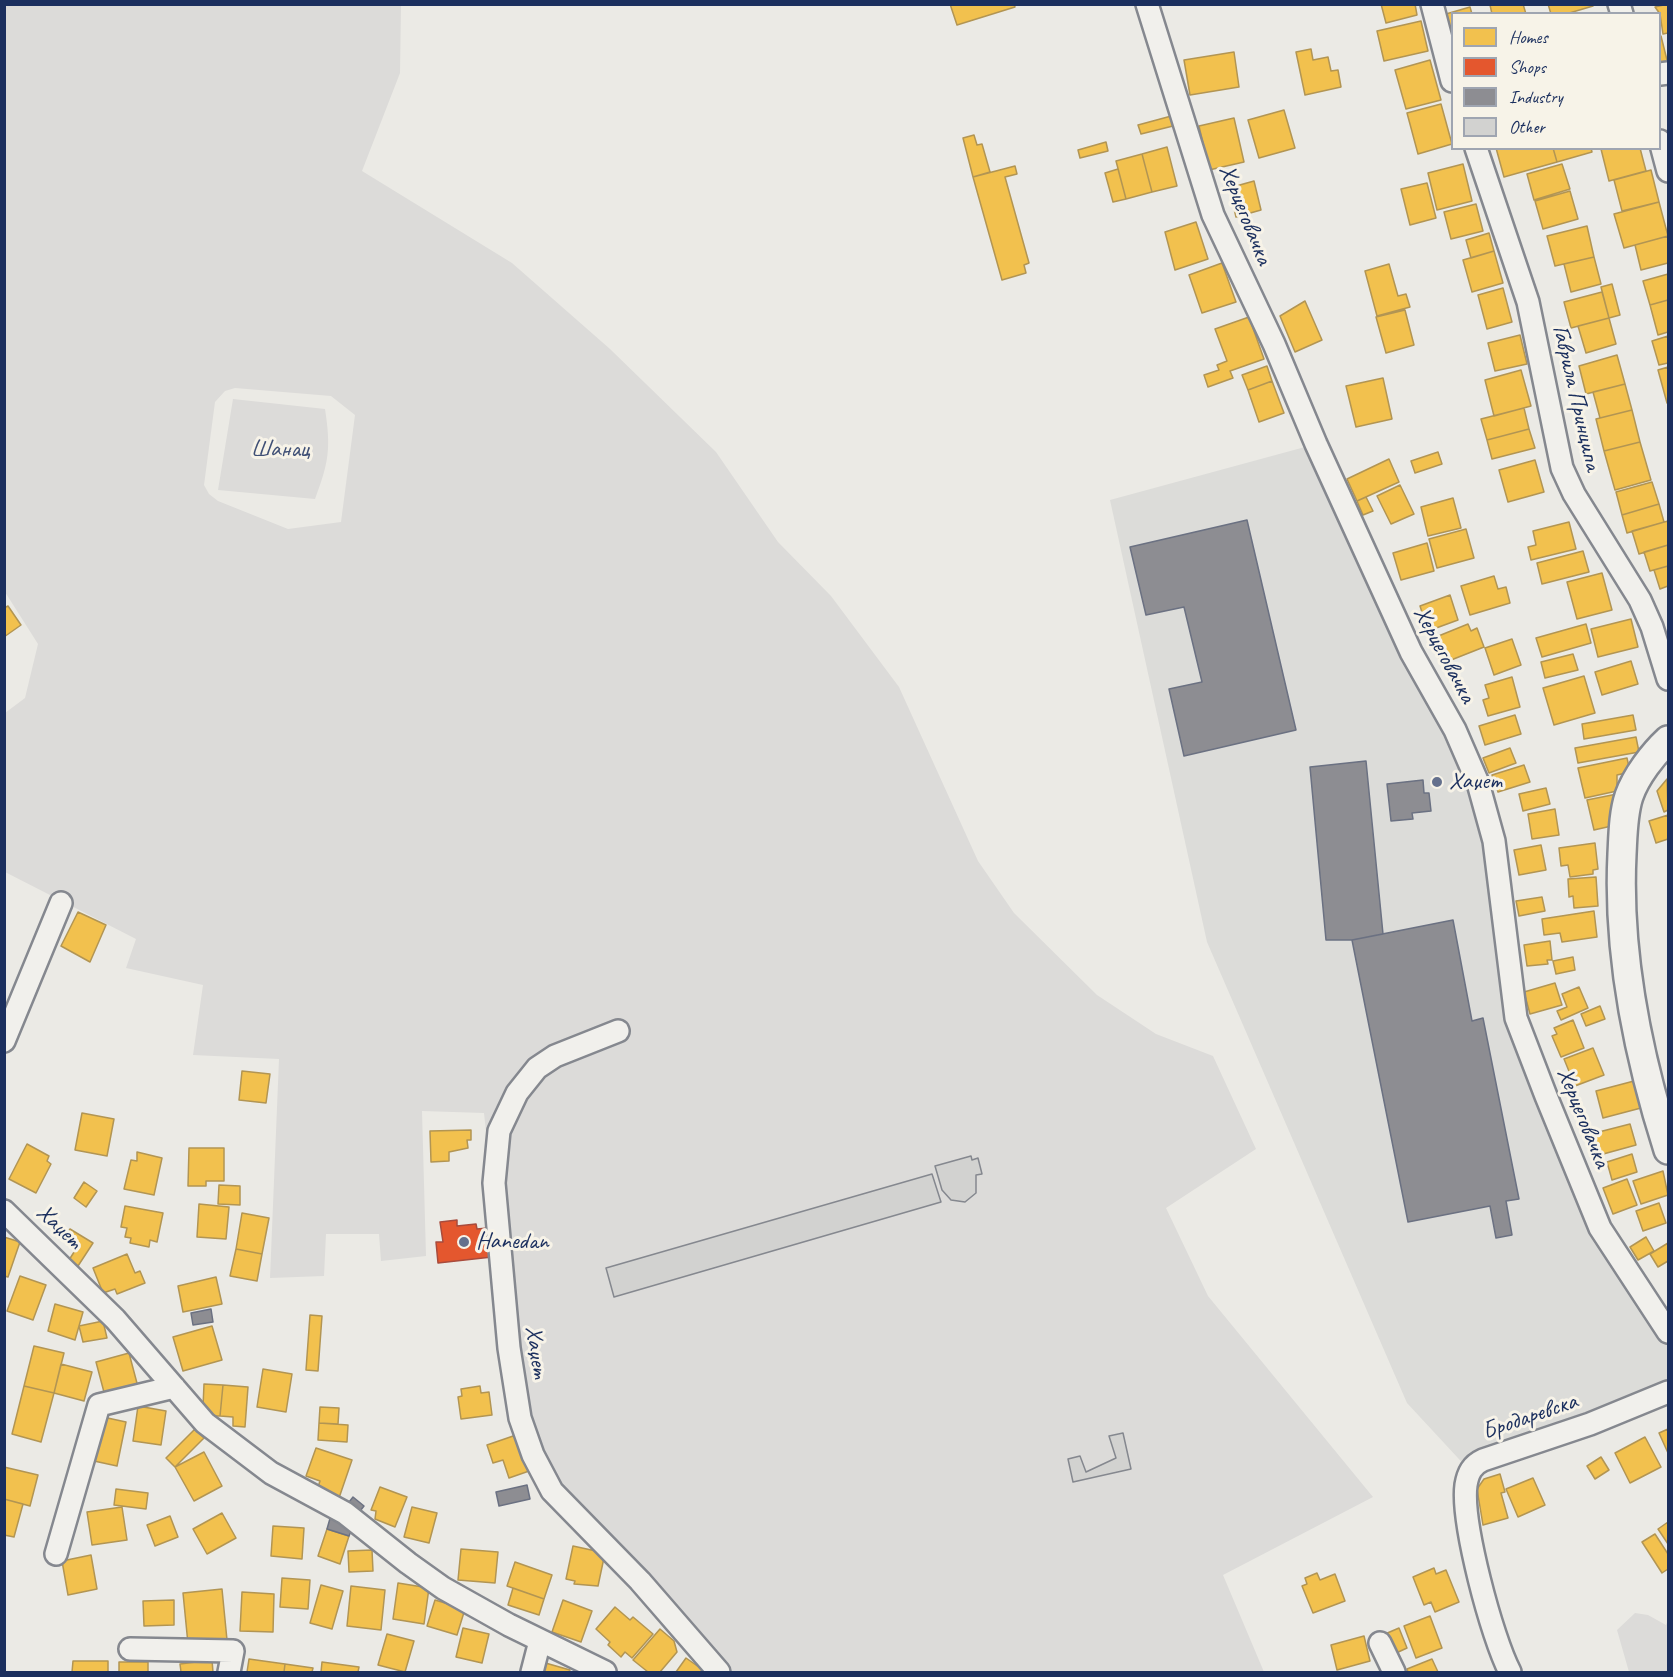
<!DOCTYPE html>
<meta charset="utf-8">
<style>
body{margin:0}
#map{position:relative;width:1673px;height:1677px;overflow:hidden;background:#ebeae5;font-family:Caveat,sans-serif}
canvas{display:block}
.frame{position:absolute;inset:0;border:6px solid #1b2f5e;pointer-events:none}
.legend{position:absolute;left:1451px;top:12px;width:210px;height:138px;box-sizing:border-box;background:#f7f3e8;border:2px solid #9fa5b1;margin:0;padding:8px 10px;list-style:none;font-size:18px;color:#1b2f5e}
.legend li{display:flex;align-items:center;gap:12px;height:30px}
.legend b{width:30px;border:2px solid #9fa5b1}
</style>
<div id="map">
<canvas width="1673" height="1677"></canvas>
<div class="frame"></div>
<ul class="legend">
<li><b style="height:16px;background:#f2c14e"></b>Homes</li>
<li><b style="height:16px;background:#e4572e"></b>Shops</li>
<li><b style="height:16px;background:#8d8d92"></b>Industry</li>
<li><b style="height:16px;background:#d2d2d0"></b>Other</li>
</ul>
</div>
<script>
const c = document.querySelector('canvas').getContext('2d');
c.lineJoin = 'round';
function fillPath(path, color) { c.fillStyle = color; c.fill(path, 'evenodd'); }
function trace(path, color, width, dash) { c.strokeStyle = color; c.lineWidth = width; c.lineCap = dash ? 'butt' : 'round'; c.setLineDash(dash || []); c.stroke(path); }
function write(font, color, halo, rows, align = 'center') {
  c.font = font + ' Caveat,sans-serif'; c.lineWidth = 6; c.setLineDash([]); c.textBaseline = 'middle'; c.strokeStyle = halo; c.fillStyle = color; for (const [text, x, y, turn = 0] of rows) {
    c.save(); c.translate(x, y); c.rotate((+turn || 0) * Math.PI / 180); c.textAlign = isNaN(turn) ? turn : align; if (halo) c.strokeText(text, 0, 0); c.fillText(text, 0, 0); c.restore();
  }
}
fillPath(new Path2D(`
 M1316,444l162,339 34,205 88,240 68,104v60l-198,79 -63,-68 -200,-461 -97,-442z`), '#dcdcd9');
fillPath(new Path2D(`
 M4,5h397l-1,68 -38,98 150,92 98,86 106,103 62,90 53,54 68,91 79,174 36,52 83,82 59,39 57,22 43,93 -90,59 42,88 165,201 -150,78 41,97h-545l-167,-181 -43,-143 -25,-235 -62,-2 4,145 -45,5 -2,-27h-53l-2,42 -54,2 9,-219 -86,-4 10,-70 -77,-17 10,-29 -131,-67v-159l20,-15 13,-54 -33,-52zM235,388l96,8 24,19 -14,107 -53,7 -70,-28 -9,-7 -5,-9 11,-83 10,-11z
 M233,399l92,10c6,39 4,53 -10,90l-97,-9z
 M1635,1613l13,2 18,10 2,-5v52h-39l-12,-42z`), '#dcdbd9');
const homes = new Path2D(`
 M950,4h64l1,3 -58,18z
 M1381,4h34l2,11 -31,8z
 M1493,4h30l3,10h-34l-2,-9z
 M1548,4h44l1,2 -27,8h-15z
 M1668,4v29l-5,1 -3,-20 -5,-7z
 M1470,7l2,7h-20v23l-6,-23z
 M1421,21l7,30 -44,10 -7,-30z
 M1661,36l7,28 -8,2v-29z
 M1311,49l2,11 15,-3 3,14 7,-1 3,17 -36,8 -9,-43z
 M1234,52l5,35 -49,8 -6,-35z
 M1430,60l11,40 -35,9 -11,-39z
 M1441,104l11,40 -34,10 -11,-41z
 M1284,110l11,38 -36,10 -11,-38z
 M1175,115l2,10 -36,9 -3,-9z
 M1234,118l10,44 -35,8 -10,-44z
 M974,135l3,10 5,-1 8,28 -17,5 -10,-39z
 M1106,142l2,9 -28,7 -2,-8z
 M1167,147l10,39 -25,6 -10,-38z
 M1496,148h57l4,14 -53,15z
 M1553,148h38l1,4 -35,10z
 M1640,148l6,23 -37,10 -8,-32z
 M1142,154l10,38 -26,7 -10,-38z
 M1463,164l9,37 -35,9 -9,-37z
 M1562,164l8,25 -36,11 -7,-26z
 M1015,166l2,8 -12,3 24,86 -5,2 2,8 -24,7 -29,-103z
 M1118,169l8,30 -13,3 -8,-29z
 M1651,170l8,32 -37,9 -8,-31z
 M1254,181l7,29 -25,7 -7,-29z
 M1427,183l9,35 -26,7 -9,-36z
 M1570,191l8,28 -35,10 -8,-28z
 M1659,202l9,34 -44,12 -10,-34z
 M1476,204l7,27 -32,8 -7,-27z
 M1196,222l12,37 -33,11 -10,-38z
 M1587,226l7,31 -39,9 -8,-30z
 M1489,233l5,18 -23,7 -5,-18z
 M1668,236v27l-27,7 -6,-25z
 M1494,251l9,32 -31,9 -9,-32z
 M1594,257l7,27 -30,8 -7,-28z
 M1222,263l14,39 -34,11 -13,-38z
 M1389,264l9,32 8,-2 4,13 -33,9 -12,-45z
 M1668,274v26l-18,5 -7,-24z
 M1612,284l8,31 -11,3 -8,-31z
 M1503,288l9,34 -25,7 -9,-34z
 M1602,292l7,26 -38,10 -7,-26z
 M1668,300v32l-10,3 -8,-30z
 M1305,301l17,39 -27,12 -15,-36z
 M1405,310l9,35 -28,8 -10,-36z
 M1249,317l15,42 -34,12 3,7 -25,9 -4,-12 15,-5 -2,-5 10,-4 -12,-32z
 M1609,318l7,26 -30,9 -8,-27z
 M1520,335l7,29 -32,7 -7,-28z
 M1668,336v27l-9,2 -7,-24z
 M1617,355l8,29 -39,10 -7,-28z
 M1267,366l5,15 -24,9 -6,-15z
 M1668,367v36h-1l-9,-33z
 M1521,370l10,36 -37,10 -9,-36z
 M1383,378l9,41 -36,8 -10,-41z
 M1272,381l12,32 -25,9 -11,-32z
 M1625,384l7,26 -32,8 -7,-26z
 M1524,408l5,21 -42,11 -6,-21z
 M1632,410l8,32 -36,9 -8,-32z
 M1529,429l6,19 -43,11 -5,-19z
 M1640,442l11,38 -36,10 -11,-39z
 M1438,452l4,12 -27,9 -4,-12z
 M1389,459l10,23 -42,19 -10,-22z
 M1535,460l9,32 -36,10 -9,-32z
 M1652,482l7,22 -37,11 -6,-23z
 M1400,485l14,29 -23,10 -14,-28z
 M1366,497l7,14 -10,4 -6,-14z
 M1453,498l8,30 -33,8 -7,-29z
 M1659,504l5,18 -37,11 -5,-18z
 M1668,521v24l-29,9 -7,-23z
 M1569,522l7,27 -45,11 -3,-13 8,-2 -3,-14z
 M1466,529l8,29 -37,10 -8,-29z
 M1427,543l7,28 -33,9 -8,-27z
 M1668,545v21l-18,5 -6,-19z
 M1583,551l6,21 -47,12 -5,-21z
 M1668,566v20l-8,3 -6,-19z
 M1602,573l10,37 -35,9 -10,-37z
 M1494,576l4,13 8,-2 4,16 -40,12 -9,-29z
 M1450,595l8,25 -30,11 -8,-25z
 M8,606l13,19 -17,12v-29z
 M1631,619l7,28 -40,10 -7,-28z
 M1468,624l3,7 6,-3 7,19 -43,17 -5,-14 4,-2 -4,-11z
 M1586,624l5,19 -49,14 -6,-19z
 M1512,639l9,26 -27,10 -9,-27z
 M1573,654l5,16 -33,8 -4,-16z
 M1631,661l7,23 -36,11 -7,-23z
 M1584,676l11,37 -41,12 -11,-37z
 M1512,677l8,30 -32,9 -5,-16 6,-2 -4,-13z
 M1515,715l6,19 -36,11 -6,-19z
 M1633,715l3,15 -52,9 -2,-15z
 M1636,737l3,15 -61,11 -3,-15z
 M1510,748l6,15 -27,10 -6,-15z
 M1627,758l3,14 -13,3v16l-32,7 -7,-30z
 M1524,765l6,17 -32,10 -6,-17z
 M1667,779l1,31 -4,2 -7,-21z
 M1546,788l4,16 -27,7 -4,-17z
 M1617,794l-1,31 -22,5 -7,-30z
 M1555,809l4,26 -27,4 -4,-25z
 M1668,815v24l-12,4 -7,-22z
 M1595,843l3,26 -5,1v4l-23,3 -2,-12 -7,1 -2,-18z
 M1541,845l5,25 -27,5 -5,-25z
 M1596,877l2,29 -24,2 -1,-12 -4,1 -1,-18z
 M1542,897l3,14 -26,5 -3,-15z
 M1594,911l3,26 -35,5 -2,-9 -16,2 -2,-16z
 M78,912l28,13 -16,37 -29,-16z
 M1550,941l2,19h-5l1,4 -21,2 -3,-21z
 M1573,957l2,13 -19,4 -3,-13z
 M1555,983l7,22 -32,9 -6,-22z
 M1579,987l9,21 -27,12 -4,-9 10,-4 -5,-13z
 M1600,1006l5,13 -19,7 -5,-12z
 M1573,1020l11,28 -23,9 -9,-21 5,-2 -3,-6z
 M1593,1048l11,27 -29,11 -11,-27z
 M242,1071l28,3 -4,29 -27,-3z
 M1634,1081l7,27 -38,10 -7,-27z
 M82,1113l32,6 -7,37 -32,-6z
 M1630,1124l6,21 -40,11 -5,-22z
 M471,1130v10h-4l1,8 -19,4v9l-18,1 -1,-31z
 M27,1144l22,12 -2,5 4,3 -15,29 -27,-14z
 M189,1148h35v33h-18v5h-18z
 M137,1152l25,6 -8,37 -30,-6 7,-29 6,1z
 M1632,1154l5,18 -25,8 -5,-18z
 M1663,1171l5,24 -27,9 -8,-23z
 M1627,1179l10,26 -24,9 -10,-26z
 M84,1182l13,9 -11,16 -12,-9z
 M219,1185l21,1v19l-22,-1z
 M1659,1203l7,20 -23,8 -7,-20z
 M199,1204l30,3 -3,32 -29,-2z
 M125,1206l38,7 -6,29 -7,-2 -1,7 -19,-4 1,-5 -6,-1 2,-9 -6,-1z
 M242,1213l27,5 -7,36 -26,-5z
 M70,1229l23,14 -15,23 -9,-6 7,-11 -13,-9z
 M4,1237l16,5 -12,35 -4,-1z
 M1646,1237l8,14 -16,9 -8,-13z
 M1668,1243v18l-10,6 -8,-13z
 M236,1249l26,5 -5,27 -27,-5z
 M127,1254l8,19 5,-2 5,12 -28,11 -2,-5 -12,4 -10,-25z
 M20,1276l26,9 -13,35 -26,-9z
 M216,1277l6,27 -39,8 -5,-26z
 M55,1304l28,8 -8,28 -27,-9z
 M310,1315l12,1 -4,55 -12,-1z
 M103,1321l4,17 -24,4 -4,-16z
 M212,1326l10,34 -39,11 -10,-34z
 M34,1346l30,7 -10,40 -30,-7z
 M129,1353l9,34 -33,9 -9,-34z
 M61,1364l31,8 -8,29 -30,-8z
 M263,1369l29,5 -6,38 -29,-5z
 M204,1384l19,1 -3,31h-9l-8,-9z
 M223,1385l25,2 -3,40 -12,-1v-9l-13,-1z
 M24,1386l30,7 -13,49 -29,-8z
 M480,1386l1,7 8,-1 3,23 -31,4 -3,-22 4,-1 -1,-7z
 M138,1406l28,5 -5,34 -28,-4z
 M320,1407l19,1 -1,16 -19,-1z
 M103,1417l23,5 -9,44 -23,-5z
 M319,1423l29,2 -1,17 -29,-2z
 M195,1429l9,9 -29,29 -9,-9z
 M1668,1429v24l-9,-20z
 M519,1434l13,36 -23,8 -6,-18 -10,3 -6,-18z
 M1645,1437l16,30 -31,16 -15,-30z
 M316,1448l36,12 -13,38 -22,-8 3,-9 -14,-5z
 M204,1452l18,34 -28,15 -19,-34z
 M1601,1457l8,13 -14,9 -8,-13z
 M4,1467l34,8 -8,31 -26,-7z
 M1500,1474l5,18 -4,1 7,25 -25,7 -6,-36 7,-10z
 M1533,1478l12,27 -27,12 -12,-28z
 M380,1487l27,10 -12,30 -20,-8 1,-8 -5,-1z
 M116,1489l32,4 -2,16 -32,-4z
 M4,1499l19,5 -9,33 -10,-2z
 M122,1507l5,33 -35,5 -5,-33z
 M412,1507l25,6 -8,30 -25,-6z
 M222,1513l14,25 -29,16 -14,-25z
 M170,1516l8,21 -23,9 -8,-21z
 M1668,1522v22l-10,-15z
 M273,1526l31,2 -2,31 -31,-3z
 M327,1529l22,7 -9,28 -22,-8z
 M1655,1534l13,20v15l-6,4 -20,-31z
 M573,1546l32,7 -7,33 -24,-2 1,-3 -9,-2z
 M461,1549l37,3 -3,31 -37,-3z
 M372,1550l1,21 -24,1 -1,-21z
 M91,1555l6,34 -29,6 -6,-34z
 M515,1562l37,13 -8,24 -37,-13z
 M1434,1568l2,6 10,-4 13,32 -24,10 -4,-10 -7,3 -11,-28z
 M1317,1573l3,7 15,-6 10,27 -32,12 -11,-27 5,-2 -2,-6z
 M282,1578l28,2 -2,29 -28,-2z
 M398,1583l31,5 -5,36 -31,-5z
 M321,1585l22,6 -11,38 -22,-6z
 M351,1586l34,4 -4,40 -34,-4z
 M513,1588l31,11 -5,16 -31,-10z
 M222,1589l5,51 -39,4 -5,-51z
 M242,1592l32,2 -1,38 -33,-1z
 M174,1600v25l-30,1 -1,-25z
 M435,1600l30,9 -8,26 -30,-9z
 M563,1600l29,11 -11,31 -29,-10z
 M615,1607l15,13 3,-3 20,17 -21,24 -7,-6 -4,5 -13,-12 2,-3 -14,-13z
 M1430,1616l12,32 -26,10 -12,-32z
 M463,1628l26,6 -7,29 -26,-6z
 M1399,1628l8,20 -13,6 -9,-20z
 M660,1629l14,12 3,11 -17,20h-12l-15,-12z
 M387,1634l27,7 -9,31 -27,-7z
 M1364,1636l6,25 -33,9 -6,-25z
 M686,1658l20,14h-30z
 M249,1659l36,5 -1,8h-37z
 M1432,1659l6,13h-30l-1,-3z
 M212,1660l1,12h-32l-1,-8z
 M73,1661h35v11h-36z
 M119,1662h29v10h-29z
 M322,1662l37,5 -1,5h-37z
 M542,1662l28,8 -1,2h-30z
 M285,1664l28,4 -1,4h-28z`);
fillPath(homes, '#f2c14e');
trace(homes, '#b29553', 1.5);
const shops = new Path2D(`
 M457,1220v6l19,-2 1,5 11,-1 4,29 -54,6 -2,-21h7l-3,-20z`);
fillPath(shops, '#e4572e');
trace(shops, '#a84b3c', 1.5);
const industry = new Path2D(`
 M1247,520l49,210 -112,26 -15,-67 33,-7 -18,-75 -38,8 -16,-68z
 M1366,761l17,173 -31,6h-26l-16,-173z
 M1423,780l1,13h5l2,18 -19,2 1,6 -22,2 -4,-37z
 M1453,920l19,101 11,-3 36,181 -13,2 6,34 -16,3 -6,-32 -82,16 -56,-282z
 M211,1309l2,13 -20,3 -2,-12z
 M527,1485l3,14 -31,7 -3,-14z
 M353,1497l11,9 -7,9 -11,-9z
 M331,1515l20,16 -2,5 -22,-7z`);
fillPath(industry, '#8d8d92');
trace(industry, '#6b7182', 1.5);
const building = new Path2D(`
 M971,1156l1,4 6,-2 4,16 -6,1v18l-11,9 -14,-2 -9,-10 -7,-24z
 M932,1174l9,28 -327,95 -8,-29z
 M1123,1433l8,36 -58,13 -5,-23 12,-3 6,16 30,-14 -7,-22z`);
fillPath(building, '#d2d2d0');
trace(building, '#85888f', 1.5);
const minor = new Path2D(`
 M1147,4l66,211 61,129 42,100 95,208 44,78 23,53 16,58 22,177 30,78 54,132 68,104
 M1432,4l20,77
 M1619,4l3,10
 M1660,74l8,-1
 M1660,141l8,30
 M1476,148l52,154 34,166 12,26 66,106 12,27 16,52
 M618,1031l-63,25 -18,12 -20,25 -18,38 -5,52 15,165 11,70 13,37 19,36 88,90 79,91
 M4,1041l57,-138
 M4,1211l111,108 90,104 66,50 74,40 63,50 35,25 66,37 96,47
 M56,1554l43,-149 75,-18
 M1380,1643l14,29
 M130,1649l103,2 -4,21
 M532,1672l8,-31
 M1510,1672c-18,-34 -49,-150 -44,-187 2,-12 6,-20 17,-25l107,-36 78,-32`);
const tertiary = new Path2D(`
 M1668,740c-15,14 -32,36 -39,56 -6,18 -6,39 -7,58 -5,100 16,202 46,296`);
trace(minor, '#85888f', 26);
trace(tertiary, '#85888f', 32);
trace(minor, '#f1f0ec', 21);
trace(tertiary, '#f1f0ec', 27);
for (const [x, y, r, color] of [
 [1437,782,6,"#64708d"],
 [464,1242,6,"#64708d"]
]) { const dot = new Path2D(); dot.arc(x, y, r, 0, 2 * Math.PI); c.fillStyle = color; c.fill(dot); trace(dot, '#f7f3e8', 2); }
write('24px', '#1b2f5e', '#f7f3e8', [
 ["Херцеговачка",1245,215,68],
 ["Гаврила Принципа",1576,398,77],
 ["Херцеговачка",1444,655,62],
 ["Херцеговачка",1583,1118,68],
 ["Хаџет",59,1227,44],
 ["Хаџет",536,1352,82],
 ["Бродаревска",1530,1417,-19]
]);
write('24px', '#3f4f75', '#f7f3e8', [
 ["Шанац",280,450]
]);
write('24px', '#1b2f5e', '#f7f3e8', [
 ["Хаџет",1449,782],
 ["Hanedan",476,1242]
], 'left');
</script>
